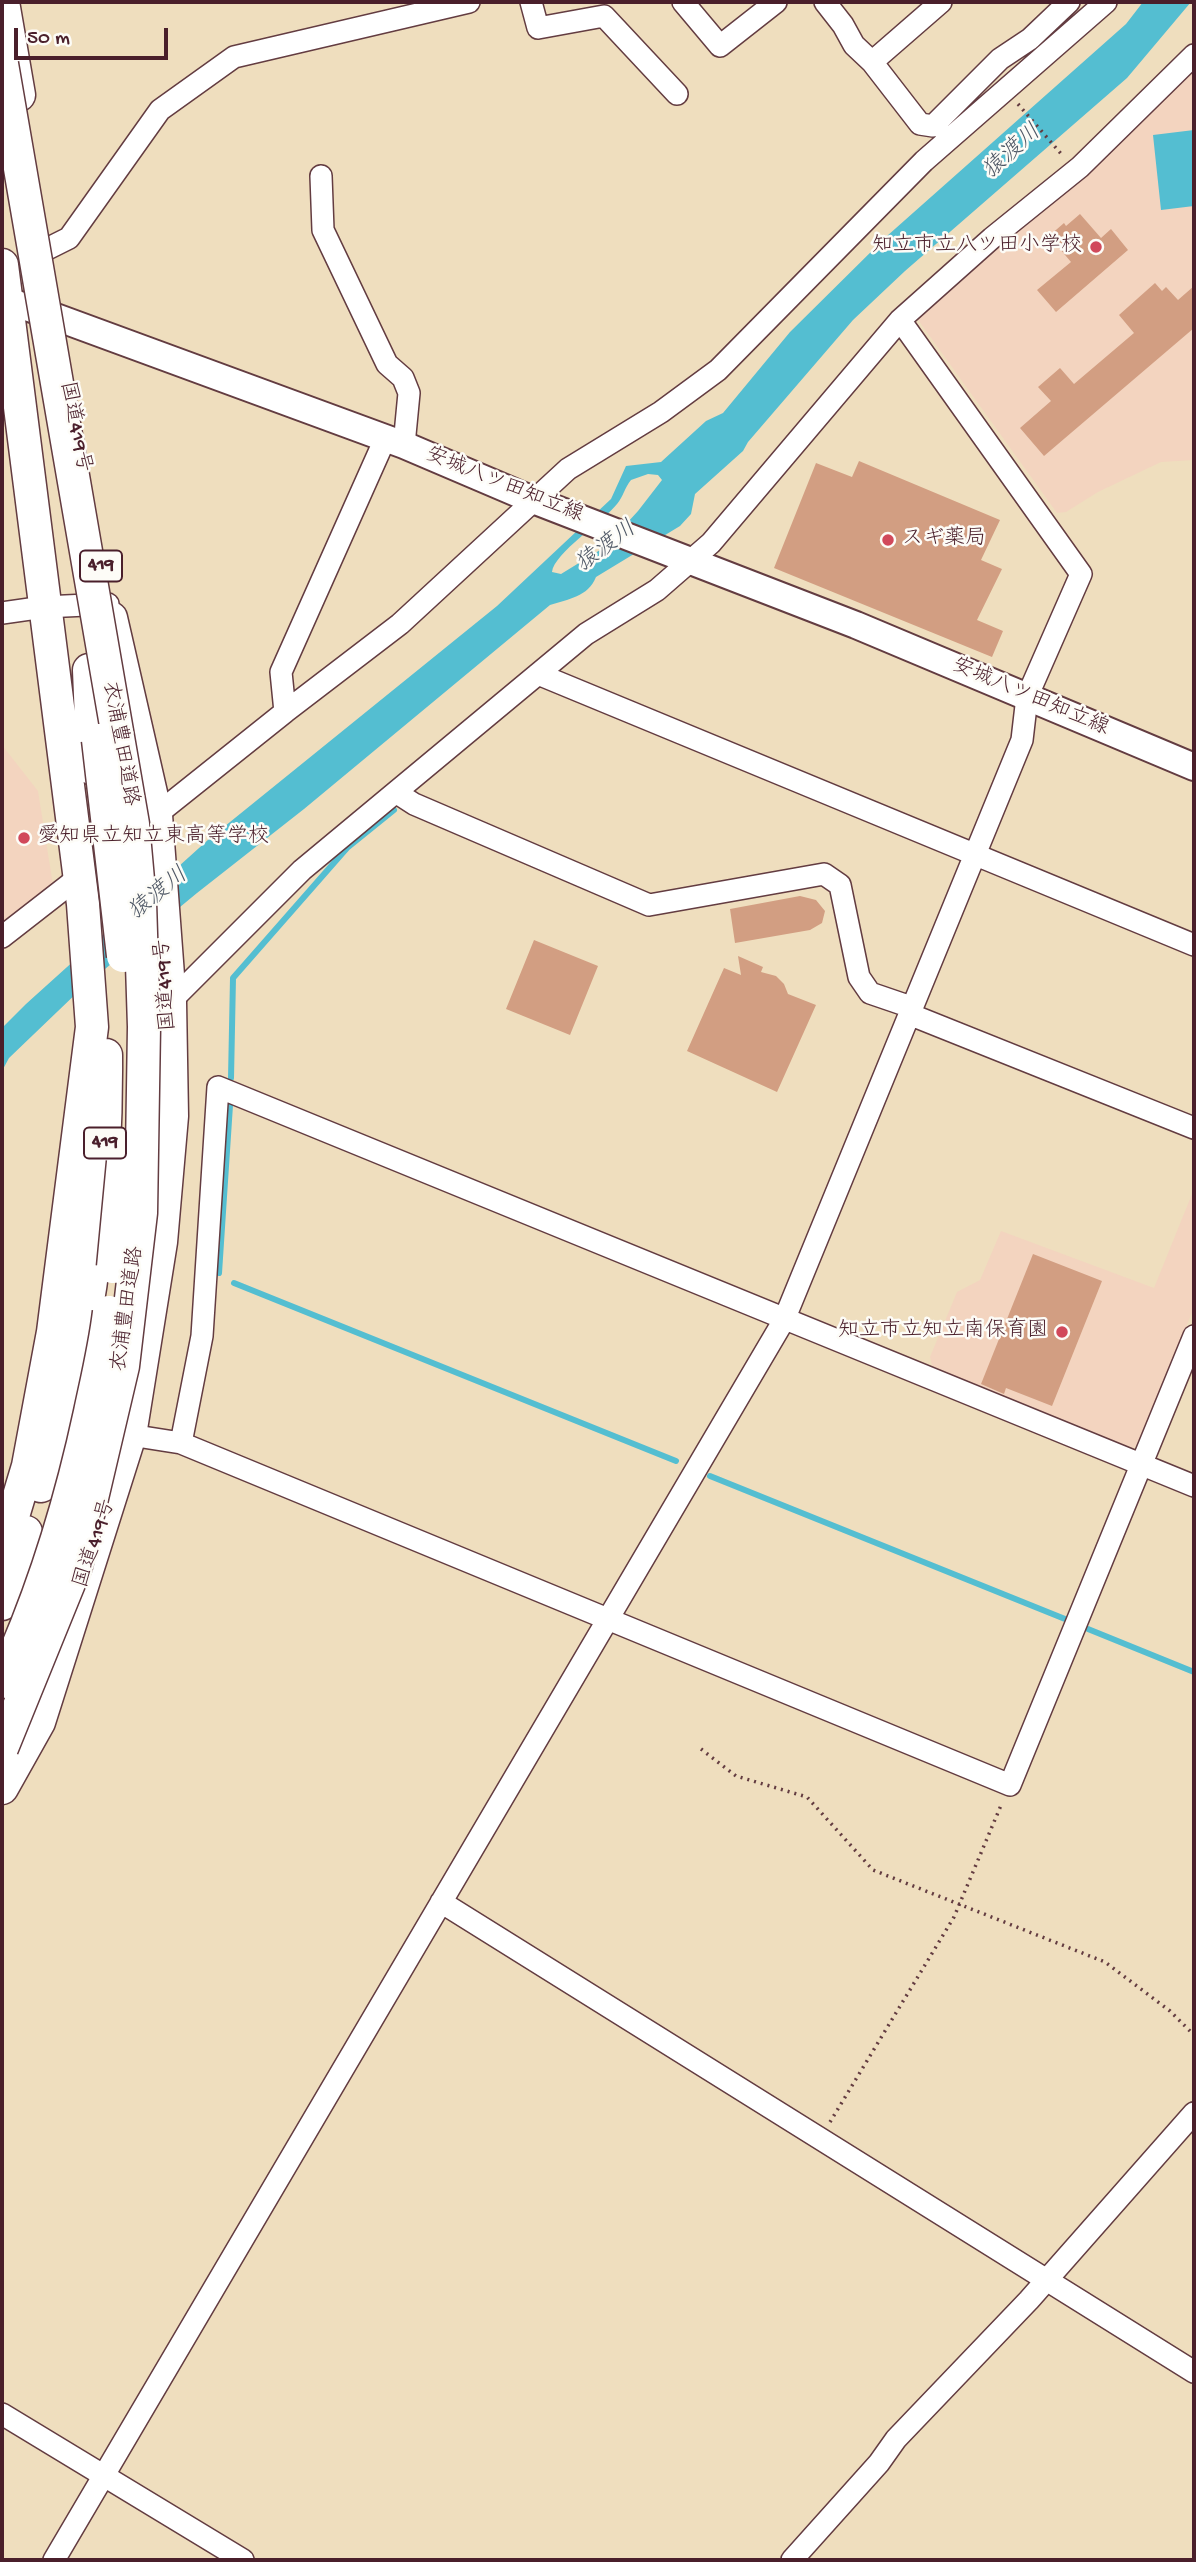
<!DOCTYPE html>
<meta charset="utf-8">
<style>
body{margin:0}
#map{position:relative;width:1196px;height:2562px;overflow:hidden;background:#efdebe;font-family:"Gochi Hand",sans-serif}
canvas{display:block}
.frame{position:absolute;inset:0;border:4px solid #4a1f2b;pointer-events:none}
.scale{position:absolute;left:14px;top:28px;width:154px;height:32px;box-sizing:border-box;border:4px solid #4a1f2b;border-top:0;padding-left:9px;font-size:21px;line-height:24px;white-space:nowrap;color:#4a1f2b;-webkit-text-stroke:5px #fdfcf7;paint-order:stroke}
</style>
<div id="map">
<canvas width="1196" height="2562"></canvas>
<div class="frame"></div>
<div class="scale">50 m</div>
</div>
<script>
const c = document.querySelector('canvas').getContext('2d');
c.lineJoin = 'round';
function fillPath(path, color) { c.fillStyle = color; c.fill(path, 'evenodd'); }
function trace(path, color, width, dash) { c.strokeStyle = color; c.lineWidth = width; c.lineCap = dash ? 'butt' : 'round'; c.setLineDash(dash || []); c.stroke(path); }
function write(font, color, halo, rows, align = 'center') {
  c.font = font + ' "Gochi Hand","Klee One",sans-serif'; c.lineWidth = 5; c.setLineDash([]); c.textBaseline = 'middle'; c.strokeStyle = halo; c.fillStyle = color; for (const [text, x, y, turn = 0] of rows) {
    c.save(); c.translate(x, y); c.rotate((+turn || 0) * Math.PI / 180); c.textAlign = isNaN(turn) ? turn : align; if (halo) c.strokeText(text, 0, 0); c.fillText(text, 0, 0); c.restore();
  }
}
fillPath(new Path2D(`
 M1194,70v390l-33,2 -63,30 -32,20 -9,1 -141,-196 163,-139z
 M2,745l36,46 15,94 -51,41z
 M1194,1189v118l-54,137 -7,4 -200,-78 -3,-13 27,-65 23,-12 21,-49 153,57z`), '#f3d4bf');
fillPath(new Path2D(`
 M1143,2h48l-64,76 -222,193 -52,49 -105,122 -5,9 -48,43 -4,20 -11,12 -84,51c-8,20 -28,22 -46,28l-246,204 -107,84 -115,95 -73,70 -7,13v-43l24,-24 183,-165 288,-233 114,-107 15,-33 35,-4 45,-41 17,-8 67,-81 97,-96 239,-212zM648,474l10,1 4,5 -24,31 -33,36 -44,27 -9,-2c2,-19 52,-51 65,-68 6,-7 8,-17 14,-24z
 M1194,130v76l-33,4 -8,-75z`), '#54bed1');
trace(new Path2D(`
 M231,1078l2,-100 114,-130 47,-38
 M219,1273l11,-168
 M234,1283l442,178
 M710,1476l355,143
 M1088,1629l106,43`), '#54bed1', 6);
fillPath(new Path2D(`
 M1080,214l21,24 10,-9 17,21 -72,62 -19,-22 34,-28 -22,-26 15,-13 2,3z
 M1155,283l7,8 4,-4 12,13 16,-14v42l-150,128 -24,-28 31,-27 -13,-14 22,-19 14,16 60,-51 -15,-18z
 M859,461l141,59 -19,40 21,9 -25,51 26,11 -11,26 -218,-89 42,-105 36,14z
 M800,896l16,4 9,11 -3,12 -12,7 -75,13 -5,-34z
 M534,940l64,26 -28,69 -64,-26z
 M738,956l25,11 -2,5 15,4 8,8 4,10 28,11 -39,87 -90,-41 37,-83 17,7z
 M1033,1254l69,27 -50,125 -46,-18 -2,6 -23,-10z`), '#d29e82');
const minor = new Path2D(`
 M531,2l7,26 66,-12 73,78
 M683,2l37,44 56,-44
 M825,2l18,23 11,20 18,17 48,62 13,2 67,-67 30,-20 39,-37
 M872,62l69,-60
 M321,176l2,54 64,134 16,14 6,15 -5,52
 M45,250l24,-12 91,-128 74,-53 235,-55
 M2,613l42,-6 64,-3
 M538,674l656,271
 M285,712l115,-88 168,-155 93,-57 57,-42 206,-209 182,-159
 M397,793l17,11 235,101 175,-31 16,11 19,92 11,16 41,14
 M156,815l129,-103 -4,-40 104,-233
 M2,937l77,-60
 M170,1002l132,-132 284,-236 71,-44 54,-47 189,-223 92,-82 88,-71 114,-112
 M909,1014l285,114
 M130,1435l51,8 829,342 184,-449
 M181,1443l21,-107 16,-249 976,399
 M441,1902l753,470
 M2,2414l241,146
 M54,2560l730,-1240 238,-580 5,-43 54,-123 -181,-254
 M792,2560l87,-97 17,-24 133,-139 165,-187`);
const major = new Path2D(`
 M2,299l51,17 351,129 129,55 323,125 338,142`);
const highway = new Path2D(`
 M3,2l16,93
 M2,265l81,639 9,123 -39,305 -25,134 -26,87
 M89,670l4,99
 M41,1486c8,-25 18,-50 25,-76 28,-114 41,-237 40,-355
 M2,1604l24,-72
 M2,1788l37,-66 91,-287 31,-193 11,-126 -2,-114 -14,-187 -45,-197`);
trace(minor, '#633c41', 24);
trace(major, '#633c41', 30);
trace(highway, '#633c41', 35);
trace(new Path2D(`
 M1018,104l45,52
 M701,1749l35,27 71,21 66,73 232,92 65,49 24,24
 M830,2122l124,-205 48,-114`), '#633c41', 3.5, [2, 5]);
trace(minor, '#fff', 21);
trace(major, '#fff', 26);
trace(highway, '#fff', 32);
const highwayBridge = new Path2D(`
 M2,64l131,760 7,78 4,125 -3,186 -18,153 -47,200 -74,182
 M98,740l25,216
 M113,1267l10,-105
 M2,1682c40,-86 68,-177 88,-270 7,-33 15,-66 19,-100`);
trace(highwayBridge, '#633c41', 35, []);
trace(highwayBridge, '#fff', 32);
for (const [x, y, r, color] of [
 [1096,247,7,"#d1495b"],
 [888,540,7,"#d1495b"],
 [24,838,7,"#d1495b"],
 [1062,1332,7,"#d1495b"]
]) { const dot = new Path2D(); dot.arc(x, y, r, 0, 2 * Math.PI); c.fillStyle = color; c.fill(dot); trace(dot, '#fdfcf7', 2.5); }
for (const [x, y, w] of [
 [101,566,42],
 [105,1143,42]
]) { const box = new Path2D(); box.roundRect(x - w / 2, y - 15.5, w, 31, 5); c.fillStyle = '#fdfcf7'; c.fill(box); trace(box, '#4a1f2b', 2); }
write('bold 19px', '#4a1f2b', null, [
 ["419",101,566],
 ["419",105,1143]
]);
write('21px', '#4a1f2b', '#fdfcf7', [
 ["知立市立八ツ田小学校",1082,247],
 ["スギ薬局",902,540,"left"],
 ["愛知県立知立東高等学校",38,838,"left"],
 ["知立市立知立南保育園",1048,1332]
], 'right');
write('21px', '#4a1f2b', '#fdfcf7', [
 ["国道419号",74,427,79],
 ["安城八ツ田知立線",504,486,22],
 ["安城八ツ田知立線",1030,698,23],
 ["衣浦豊田道路",119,744,80],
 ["国道419号",167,985,-94],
 ["衣浦豊田道路",129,1309,-82],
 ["国道419号",96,1544,-72]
]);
write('italic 23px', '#4e5765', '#fdfcf7', [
 ["猿渡川",1013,153,-42],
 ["猿渡川",607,548,-37],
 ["猿渡川",159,895,-39]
]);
</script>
